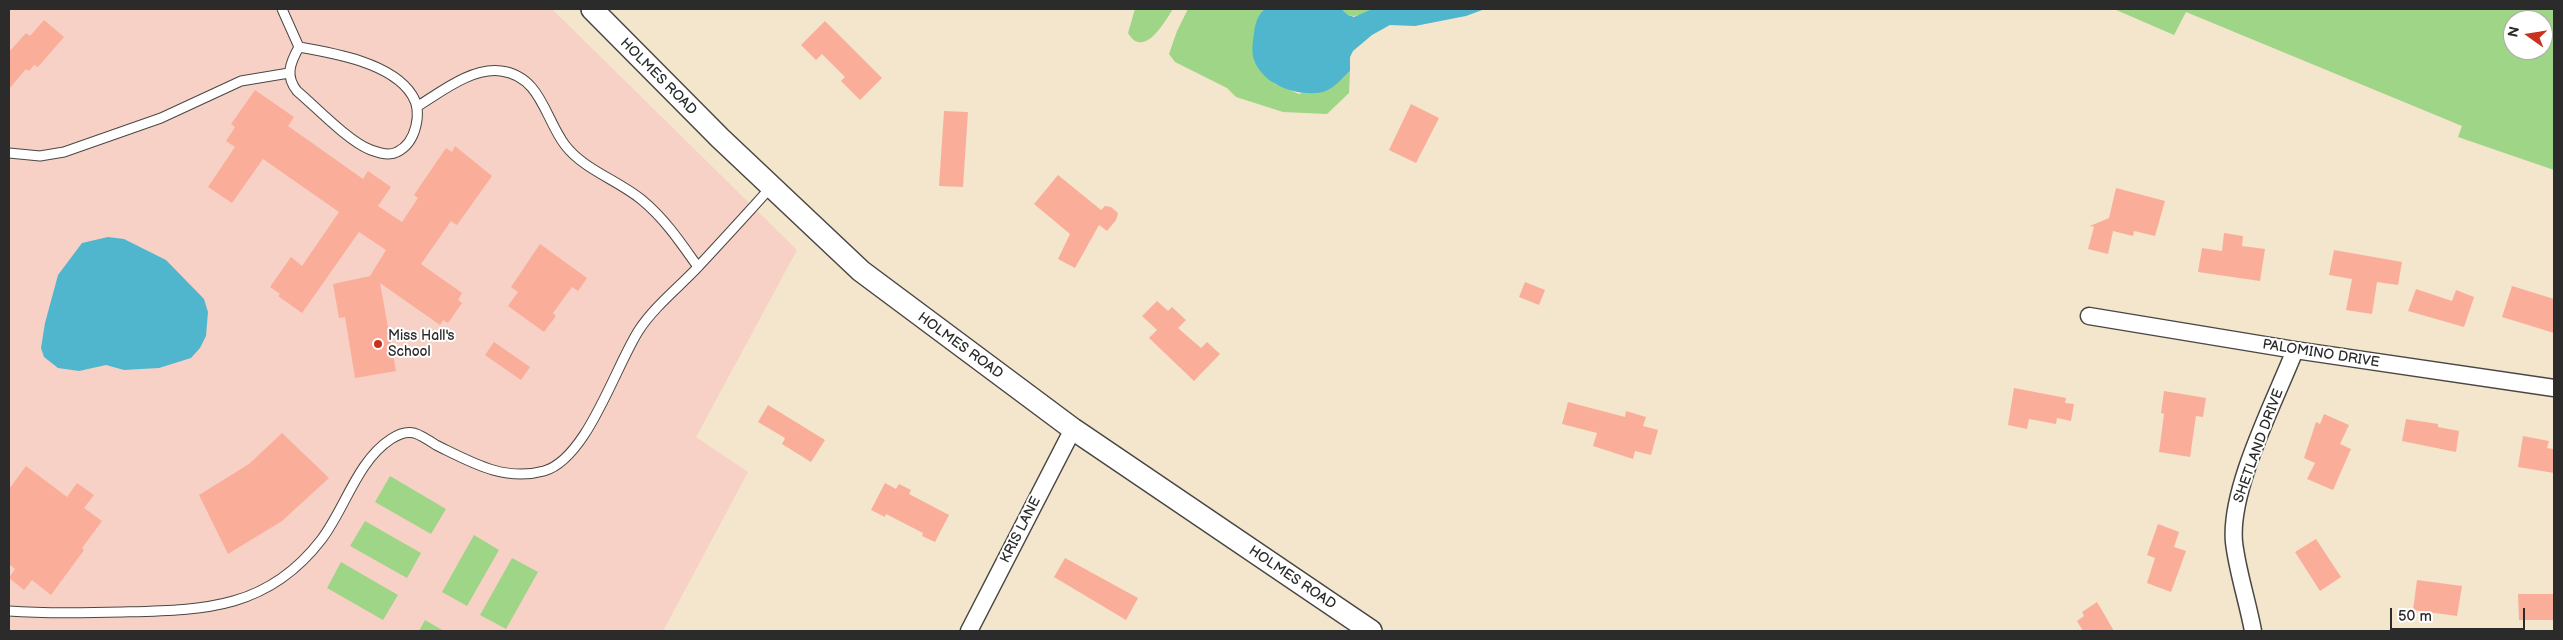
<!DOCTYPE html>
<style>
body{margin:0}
#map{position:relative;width:2563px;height:640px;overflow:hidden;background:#f4e5cd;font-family:"Balsamiq Sans",sans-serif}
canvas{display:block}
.frame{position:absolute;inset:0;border:10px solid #2b2b2b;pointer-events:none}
.north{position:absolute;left:2503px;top:10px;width:50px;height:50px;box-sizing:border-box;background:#fff;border:1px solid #aaa;border-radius:50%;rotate:283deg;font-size:14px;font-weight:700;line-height:20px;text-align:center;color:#2b2b2b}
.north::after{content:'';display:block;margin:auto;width:18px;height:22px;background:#c8321e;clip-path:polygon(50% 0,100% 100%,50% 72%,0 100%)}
.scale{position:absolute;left:2390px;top:608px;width:135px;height:22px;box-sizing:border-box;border:2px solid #2b2b2b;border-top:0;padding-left:6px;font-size:15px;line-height:18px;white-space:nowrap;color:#2b2b2b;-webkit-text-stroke:4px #fff;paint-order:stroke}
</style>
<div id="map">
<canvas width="2563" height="640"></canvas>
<div class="frame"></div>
<div class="north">N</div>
<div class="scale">50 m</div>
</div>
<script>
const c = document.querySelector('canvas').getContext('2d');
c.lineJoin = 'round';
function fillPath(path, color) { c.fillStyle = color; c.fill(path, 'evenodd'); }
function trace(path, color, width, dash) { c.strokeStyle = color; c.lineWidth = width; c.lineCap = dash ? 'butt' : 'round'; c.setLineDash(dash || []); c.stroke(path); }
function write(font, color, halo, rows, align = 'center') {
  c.font = font + ' "Balsamiq Sans",sans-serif'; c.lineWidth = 4; c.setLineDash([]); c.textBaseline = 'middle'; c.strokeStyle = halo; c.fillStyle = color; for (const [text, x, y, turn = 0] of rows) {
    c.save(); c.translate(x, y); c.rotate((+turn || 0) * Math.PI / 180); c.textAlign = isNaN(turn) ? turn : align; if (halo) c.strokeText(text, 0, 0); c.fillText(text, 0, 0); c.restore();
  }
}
fillPath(new Path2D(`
 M9,9h543l245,241 -101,187 52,35 -85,159h-654z`), '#f7d1c6');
fillPath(new Path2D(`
 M1135,9h38c-8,12 -29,51 -45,24z
 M1188,9h77l-3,2 -8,48 6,11 15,14 24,10 42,-14 9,-9 -1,22 -22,21 -44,-2 -47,-15 -9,-9 -52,-26 -6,-8 8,-23z
 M1341,9h31c-11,6 -22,12 -31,0z
 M2114,9h440v161l-96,-33 4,-11 -276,-114 -12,23zM2513,20h30v30h-30z
 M390,476l56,33 -15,25 -56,-32z
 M365,521l56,32 -14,25 -57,-32z
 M474,535l25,15 -32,56 -25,-14z
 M512,558l26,14 -32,57 -26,-14z
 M341,562l57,33 -15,25 -56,-32z
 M425,620l19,11h-25z`), '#9fd587');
fillPath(new Path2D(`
 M1265,9h76l7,6 6,2 18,-8h113l-19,7 -51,10 -25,-1 -18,10 -19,16 -3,6v14c-7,7 -17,18 -27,21 -25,5 -59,-6 -69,-32 -3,-9 -1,-19 0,-27 1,-9 4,-19 11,-24z
 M108,237l16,2 42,21 38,39 4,13 -2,24 -6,12 -9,10 -32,10 -35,2 -18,-5 -27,6 -21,-3 -14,-11 -3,-9 4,-25 13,-48 24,-32z`), '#50b6ce');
fillPath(new Path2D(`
 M44,20l20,17 -26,30 -4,-2 -5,6 -3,-2 -17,20v-37l17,-19 4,3z
 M825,21l57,57 -22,22 -19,-19 4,-4 -23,-23 -6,6 -15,-15z
 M255,90l39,27 -6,9 75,53 5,-8 23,16 -13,19 24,16 16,-24 -4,-3 32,-47 6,4 3,-6 37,30 -35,49 -6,-4 -30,43 41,29 -4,7 4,3 -14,20 -5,-3 -3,5 -60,-42 16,88 -41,7 -10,-61 -6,1 -6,-34 37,-8 16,-26 -27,-18 -57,81 -24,-17 2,-2 -10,-7 21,-30 11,9 37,-54 -76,-53 -31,44 -24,-16 27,-40 -9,-6 9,-14 -4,-3z
 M1411,104l28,14 -23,45 -27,-13z
 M944,111l24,1 -5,75 -24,-1z
 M1058,175l43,35 4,-4 6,1 7,6 -2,7 -9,11 -8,-6 -24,43 -17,-9 12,-25 -36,-30z
 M2116,188l49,13 -10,35 -21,-5 -1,5 -20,-5 -5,23 -20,-5 6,-22 -4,-1 19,-8z
 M2224,233l19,3 -1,10 23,3 -5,32 -62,-9 4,-24 20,3z
 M540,244l47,34 -9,13 -6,-4 -19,26 3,3 -12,16 -36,-26 10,-14 -7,-5z
 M2334,250l68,12 -4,23 -21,-3 -5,32 -26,-4 6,-31 -23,-4z
 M1525,282l20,8 -6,15 -20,-8z
 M2512,286l42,13v34l-52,-16z
 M2416,289l36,12 4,-11 18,7 -10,30 -56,-16z
 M1157,301l11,10 4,-4 14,13 -8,8 23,20 6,-6 13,12 -26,27 -45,-43 8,-8 -15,-14z
 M494,342l36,25 -9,13 -36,-25z
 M2014,388l52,10 -1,5 9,1 -3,17 -14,-3 -1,6 -27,-5 -2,10 -19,-4z
 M2164,391l42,7 -3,19 -7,-1 -6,41 -31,-5 5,-38 -3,-1z
 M1568,402l57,15 1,-6 20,6 -3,9 15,4 -7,25 -16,-4 -2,8 -40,-13 4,-13 -35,-9z
 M768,405l57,35 -14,22 -29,-18 3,-6 -27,-16z
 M2324,414l25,11 -9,19 11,5 -18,41 -26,-11 8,-16 -11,-5 12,-36 4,2z
 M2406,419l32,5v3l21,4 -3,21 -54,-11z
 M282,433l47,45 -47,43 -54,33 -29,-59 50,-31z
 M2523,436l26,5 -2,7 7,1v24l-36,-6z
 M26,466l41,31 10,-14 17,12 -10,13 18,13 -20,27 2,2 -33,45 -19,-15 -8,10 -15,-12 6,-9 -6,-5v-75z
 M885,483l11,6 3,-5 12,6 -2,4 40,21 -14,27 -13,-6 1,-3 -37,-19 -1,3 -14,-7z
 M2158,524l21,8 -5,15 12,4 -15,41 -24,-9 8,-25 -8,-3z
 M2316,539l25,38 -21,14 -25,-39z
 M1065,558l73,40 -12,22 -72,-43z
 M2417,580l45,6 -5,30 -44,-6z
 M2518,594h36v26h-35z
 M2097,602l17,29h-31l-6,-10 7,-5 -2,-4z`), '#faae9a');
const service = new Path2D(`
 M282,9l17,38
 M299,47c35,6 93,16 113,48 11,17 4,48 -15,57 -7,4 -18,1 -26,-2 -22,-8 -55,-43 -74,-59 -12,-15 -7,-28 2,-44z
 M418,106c23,-14 54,-39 83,-35 40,5 44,48 64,74 19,25 53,35 77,55 23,19 39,43 56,67
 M9,153l31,3 24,-4 97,-34 80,-37 48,-8
 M9,611c38,3 76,2 114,1 80,-2 144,-2 198,-72 24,-31 36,-79 70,-101 6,-4 15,-8 23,-6 7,2 16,8 22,12 35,17 68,37 108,26 43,-12 71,-104 95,-141 15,-23 39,-42 58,-62 25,-27 50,-54 74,-81`);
const minor = new Path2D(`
 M2089,316l206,34 259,38
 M969,631l104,-202
 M2253,631c-5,-28 -16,-61 -19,-89 -5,-53 41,-141 61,-192`);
const tertiary = new Path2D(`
 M592,9l128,129 141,133 212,158 298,202`);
trace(service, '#494743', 11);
trace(minor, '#494743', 19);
trace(tertiary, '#494743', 24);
trace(service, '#fff', 9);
trace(minor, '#fff', 16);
trace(tertiary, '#fff', 21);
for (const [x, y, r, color] of [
 [378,344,5,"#c8321e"]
]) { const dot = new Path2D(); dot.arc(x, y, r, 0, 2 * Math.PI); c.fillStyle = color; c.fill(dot); trace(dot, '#fff', 2); }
write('14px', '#2b2b2b', '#fff', [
 ["HOLMES ROAD",658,77,45],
 ["HOLMES ROAD",960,346,36],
 ["PALOMINO DRIVE",2321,354,9],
 ["SHETLAND DRIVE",2259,446,-70],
 ["KRIS LANE",1021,530,-63],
 ["HOLMES ROAD",1292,578,34]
]);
write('14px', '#2b2b2b', '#fff', [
 ["Miss Hall's",388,336],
 ["School",388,352]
], 'left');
</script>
